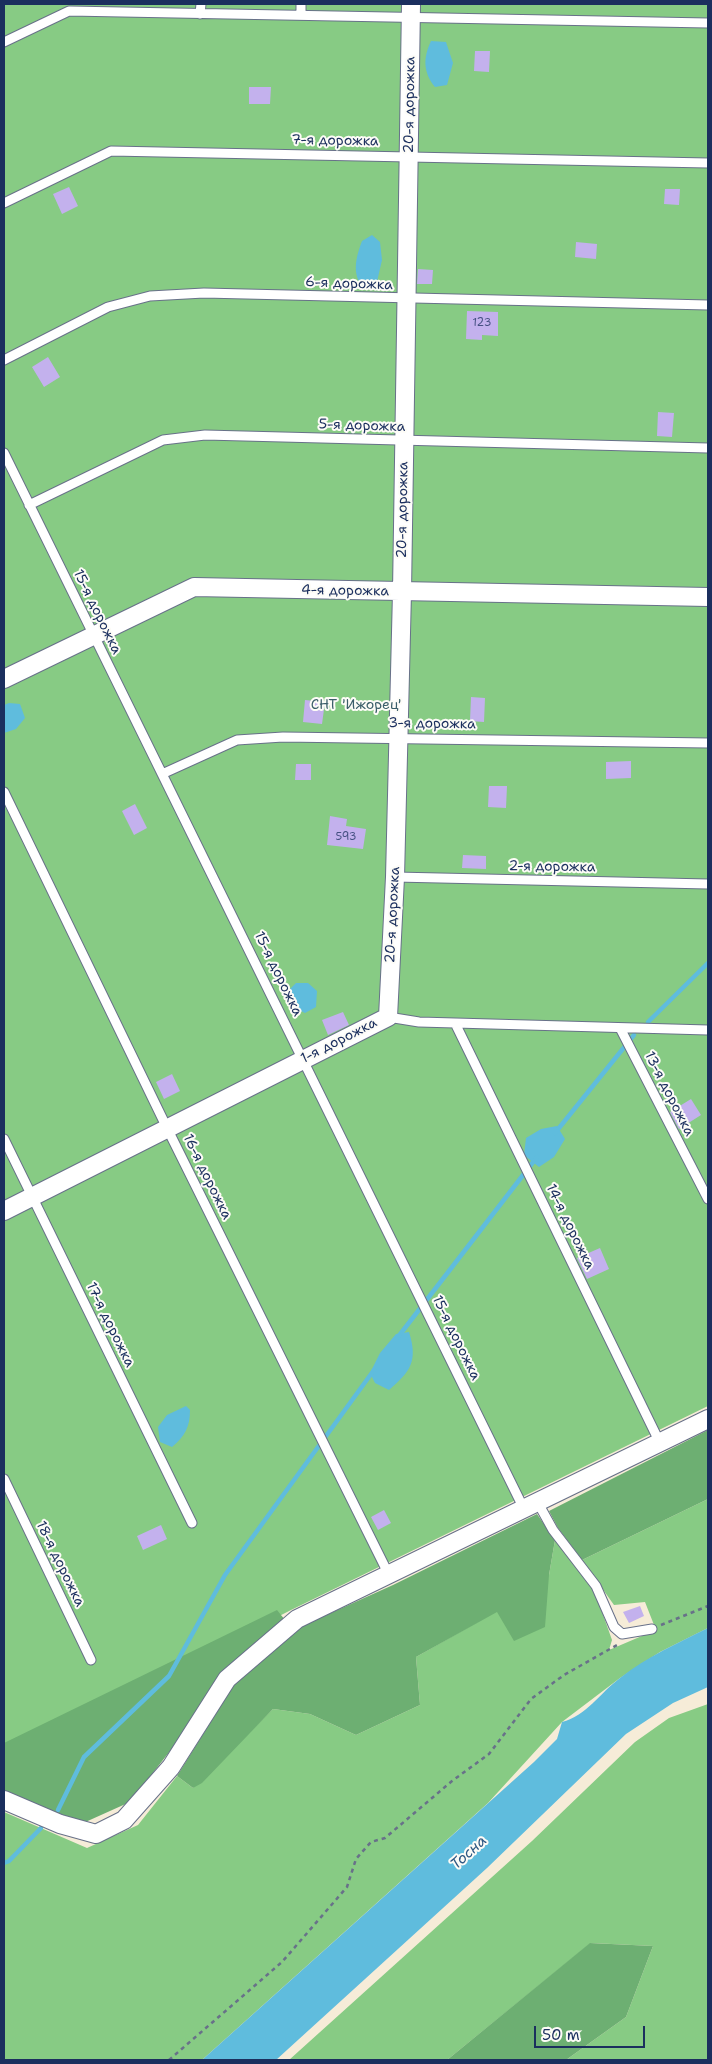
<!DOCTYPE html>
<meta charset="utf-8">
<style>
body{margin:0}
#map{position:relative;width:712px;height:2064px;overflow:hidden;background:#f6ecd8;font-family:"Shantell Sans",sans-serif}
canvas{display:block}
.frame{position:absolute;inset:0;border:5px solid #1b2f5e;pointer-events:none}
.scale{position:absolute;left:534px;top:2026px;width:111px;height:22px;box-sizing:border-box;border:2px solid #1b2f5e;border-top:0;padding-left:6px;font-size:15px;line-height:18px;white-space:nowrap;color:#1b2f5e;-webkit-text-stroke:4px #fdfcf7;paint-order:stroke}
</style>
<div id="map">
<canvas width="712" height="2064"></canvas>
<div class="frame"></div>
<div class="scale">50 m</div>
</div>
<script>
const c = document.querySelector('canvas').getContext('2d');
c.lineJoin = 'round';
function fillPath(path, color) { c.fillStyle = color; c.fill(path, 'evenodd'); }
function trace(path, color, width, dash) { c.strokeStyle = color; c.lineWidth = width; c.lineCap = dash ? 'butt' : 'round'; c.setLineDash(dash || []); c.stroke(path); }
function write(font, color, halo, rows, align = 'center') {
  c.font = font + ' "Shantell Sans",sans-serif'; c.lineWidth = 4; c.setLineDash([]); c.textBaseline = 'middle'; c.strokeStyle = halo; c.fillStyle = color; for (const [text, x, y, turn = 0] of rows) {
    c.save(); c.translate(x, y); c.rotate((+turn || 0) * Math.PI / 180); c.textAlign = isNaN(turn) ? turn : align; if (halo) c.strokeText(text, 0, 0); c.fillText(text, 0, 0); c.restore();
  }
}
fillPath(new Path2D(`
 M4,4h704v1402l-417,204 -287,147z
 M708,1499v129l-48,24 -40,26 -58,44 -74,81 -286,257h-198v-248l83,36 51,-23 39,-49 16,12 80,-79 37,5 46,21 64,-30 -4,-48 81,-46 52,-36 6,-35 39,49 18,51 -3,10 47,-20 -11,-28 -31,3 -32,-45z
 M708,1704v356h-142l60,-43 27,-71 -62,-3 -144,117h-158l243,-219 103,-99 34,-24z`), '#87cb84');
fillPath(new Path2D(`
 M708,1430v69l-126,61 -24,-32 -9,-17z
 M537,1514l18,26 -6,35 -4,52 -31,14 -17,-29 -81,45 4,48 -64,30 -46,-21 -37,-5 -71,74 -9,5 -16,-12 56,-90 69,-60 91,-41z
 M277,1610l8,10 -104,117 -51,65 -49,22 -77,-32v-49z
 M590,1943l63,3 -27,71 -60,43h-119z`), '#6daf72');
fillPath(new Path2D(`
 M431,41l15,1 7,21 -6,22 -12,2c-12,-15 -12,-29 -4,-46z
 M372,235l8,7 2,18 -6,26 -12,2c-13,-13 -8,-31 -2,-47z
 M9,703l11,1 5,14 -9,11 -12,4v-28z
 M296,983h12l9,8 -1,16 -11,6 -12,-6 -6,-15z
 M557,1126l8,13 -11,18 -15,10 -15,-12 2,-17 15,-9z
 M409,1332c9,29 2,39 -20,58l-14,-7 -5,-10 10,-20 16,-19z
 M186,1406l4,4c0,17 -5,26 -18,37l-12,-5 -2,-15 9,-12z
 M708,1628v59l-35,16 -47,31 -139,134 -211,192h-74l332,-298 23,-23 5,-17c24,-6 38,-29 58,-44 26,-21 58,-35 88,-50z`), '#5fbcdd');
trace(new Path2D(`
 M648,1022l60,-59
 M555,1133l79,-98
 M398,1337l139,-180
 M58,1810l26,-53 85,-81 56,-101 149,-205
 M4,1863l5,-2 32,-33`), '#5fbcdd', 4.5);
fillPath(new Path2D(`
 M475,51h15l-1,21 -15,-1z
 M249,87h22l-1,17h-21z
 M69,187l9,19 -16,8 -9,-20z
 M665,189h15l-1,16 -15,-1z
 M576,242l21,2 -1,15 -21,-2z
 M418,269l15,1 -1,14h-15z
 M467,311l31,1v24l-16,-1v5l-16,-1z
 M48,357l12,20 -16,10 -12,-20z
 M658,412l16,1 -2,24 -15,-1z
 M471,697l14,1 -1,24 -14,-1z
 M305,700l20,2 -3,22 -19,-2z
 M631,761v17l-25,1v-17z
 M296,764h15v16h-16z
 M489,786h18l-1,22 -18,-1z
 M135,804l12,24 -13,7 -12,-24z
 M330,816l17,3 -1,7 20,3 -3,20 -36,-4z
 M463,855l23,1v13l-24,-1z
 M343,1012l6,13 -21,10 -6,-15z
 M172,1074l8,17 -16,8 -8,-17z
 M691,1099l10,16 -22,14 -9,-17z
 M600,1248l9,21 -22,10 -10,-21z
 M384,1510l7,13 -13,7 -7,-13z
 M161,1525l6,14 -24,11 -6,-14z
 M640,1606l4,10 -15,7 -6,-11z`), '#c3b1ed');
const lane = new Path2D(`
 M200,14l1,-10
 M301,14v-10
 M4,42l65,-31 639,12
 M4,203l107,-52 597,12
 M4,360l104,-53 42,-11 54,-3 504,12
 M4,453l520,1056
 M29,505l134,-65 42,-5 503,13
 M162,774l75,-34 46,-3 425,6
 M4,792l163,336 221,445
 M395,877l313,7
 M388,1017l31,5 289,8
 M455,1023l205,420
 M620,1028l88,171
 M4,1139l188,384
 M4,1479l87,181
 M538,1503l15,27 43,56 18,41 8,7 30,-5`);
const street = new Path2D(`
 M4,679l190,-92 514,10
 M4,1211l384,-194 7,-140 7,-285 9,-588
 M4,1800l56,24 36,10 28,-14 47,-53 56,-88 70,-60 411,-200`);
trace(lane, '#687189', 11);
trace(street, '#687189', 20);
trace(new Path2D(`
 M661,1625l47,-19
 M169,2060l113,-98 65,-75 9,-28 15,-17 14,-4 67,-57 37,-27 42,-55 33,-24 53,-30`), '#687189', 2.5, [4, 4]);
trace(lane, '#fff', 9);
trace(street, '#fff', 18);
write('11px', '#455082', null, [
 ["123",482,323],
 ["593",346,837]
]);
write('14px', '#1b2f5e', '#fdfcf7', [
 ["20-я дорожка",410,105,-89],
 ["7-я дорожка",335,141,1],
 ["6-я дорожка",349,284,2],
 ["5-я дорожка",362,426,2],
 ["20-я дорожка",403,510,-89],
 ["4-я дорожка",345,591,1],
 ["15-я дорожка",97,612,64],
 ["3-я дорожка",432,724,1],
 ["2-я дорожка",552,867,1],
 ["20-я дорожка",393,915,-87],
 ["15-я дорожка",278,974,64],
 ["1-я дорожка",339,1041,-27],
 ["13-я дорожка",669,1094,63],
 ["16-я дорожка",207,1177,64],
 ["14-я дорожка",570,1227,64],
 ["17-я дорожка",110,1325,64],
 ["15-я дорожка",456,1338,64],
 ["18-я дорожка",60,1564,64]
]);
write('14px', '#3b5e69', '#fdfcf7', [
 ["СНТ 'Ижорец'",356,705]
]);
write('italic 15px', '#2f5984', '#fdfcf7', [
 ["Тосна",469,1853,-42]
]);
</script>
